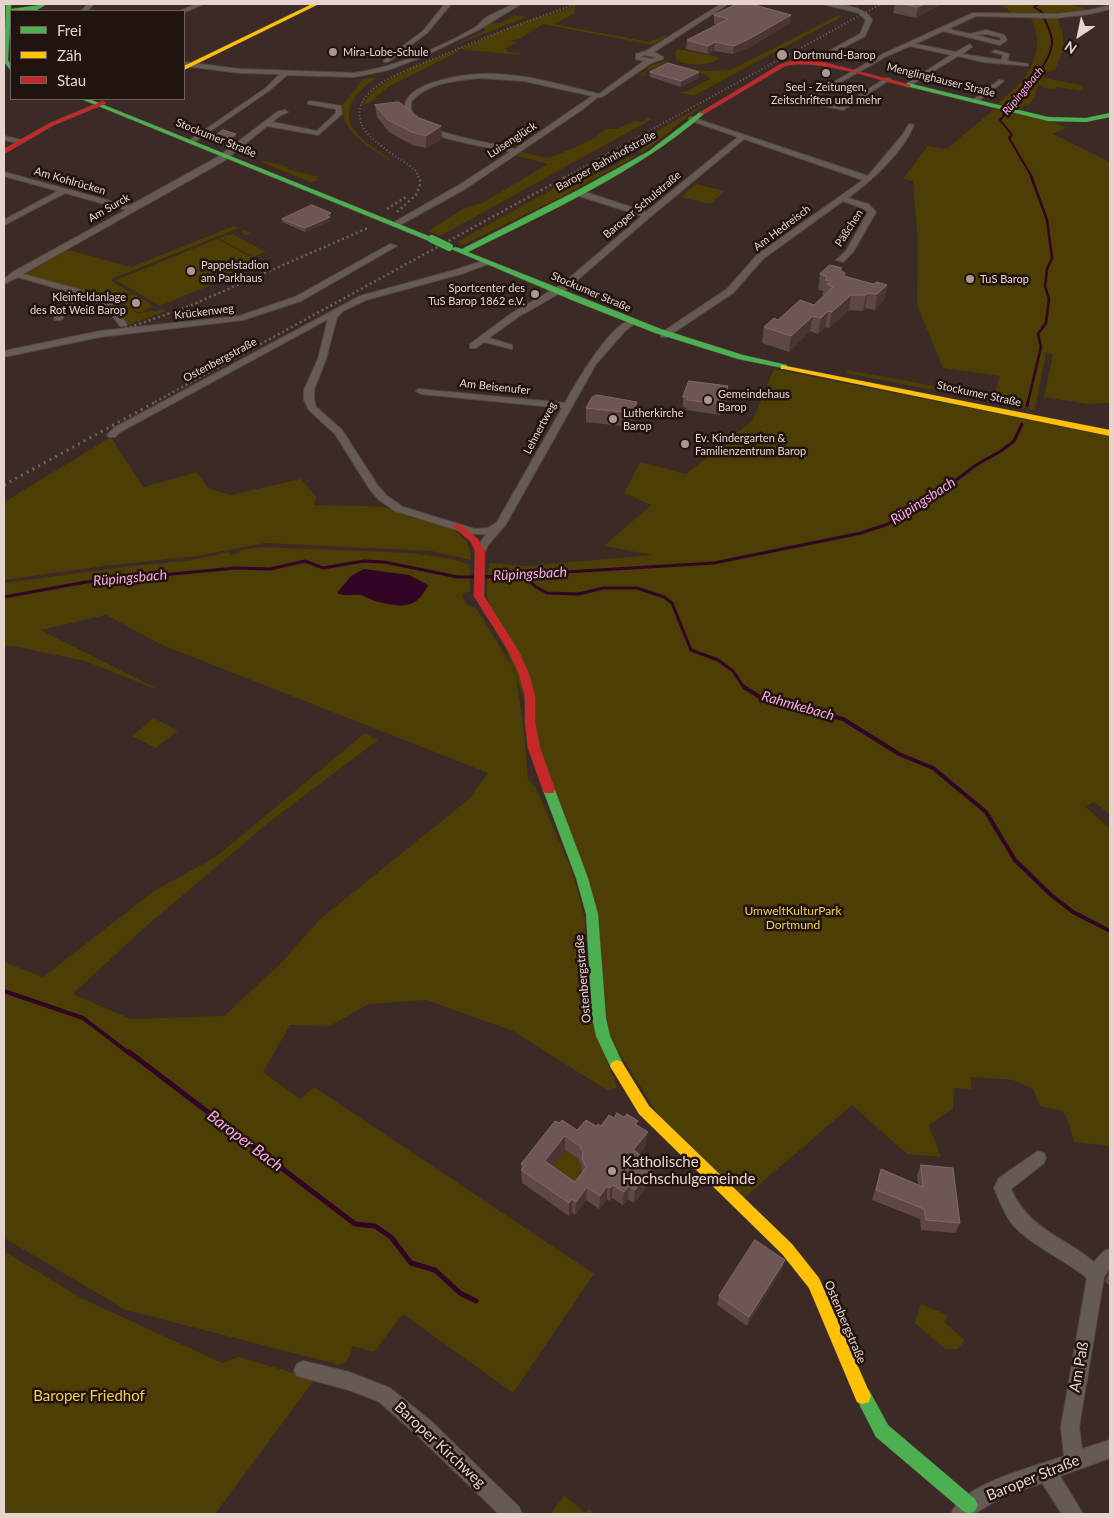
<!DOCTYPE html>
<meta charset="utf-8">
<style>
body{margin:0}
#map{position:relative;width:1114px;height:1518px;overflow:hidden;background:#3b2a25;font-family:Lato,sans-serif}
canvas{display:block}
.frame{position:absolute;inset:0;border:5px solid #e7d3cd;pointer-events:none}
.legend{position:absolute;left:10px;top:10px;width:175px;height:90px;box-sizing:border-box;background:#21130f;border:1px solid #70605b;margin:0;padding:6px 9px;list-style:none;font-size:15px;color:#e7d3cd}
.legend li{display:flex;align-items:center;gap:10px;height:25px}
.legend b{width:25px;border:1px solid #70605b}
.north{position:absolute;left:1054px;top:10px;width:50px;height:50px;-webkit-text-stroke:4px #21130f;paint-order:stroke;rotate:214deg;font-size:14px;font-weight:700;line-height:20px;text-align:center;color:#e7d3cd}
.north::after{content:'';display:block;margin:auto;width:18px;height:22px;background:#e7d3cd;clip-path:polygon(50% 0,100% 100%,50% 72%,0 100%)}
</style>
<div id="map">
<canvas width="1114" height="1518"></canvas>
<div class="frame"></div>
<ul class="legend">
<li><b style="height:6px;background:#4caf50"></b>Frei</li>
<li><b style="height:6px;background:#ffc107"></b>Zäh</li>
<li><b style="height:6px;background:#c62828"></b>Stau</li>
</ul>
<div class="north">N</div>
</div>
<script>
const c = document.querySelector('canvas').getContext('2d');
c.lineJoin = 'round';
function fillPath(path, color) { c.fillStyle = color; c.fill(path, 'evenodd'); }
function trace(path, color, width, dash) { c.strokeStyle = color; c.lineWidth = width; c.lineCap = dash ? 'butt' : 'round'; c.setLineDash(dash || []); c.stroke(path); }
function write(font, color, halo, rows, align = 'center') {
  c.font = font + ' Lato,sans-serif'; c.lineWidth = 5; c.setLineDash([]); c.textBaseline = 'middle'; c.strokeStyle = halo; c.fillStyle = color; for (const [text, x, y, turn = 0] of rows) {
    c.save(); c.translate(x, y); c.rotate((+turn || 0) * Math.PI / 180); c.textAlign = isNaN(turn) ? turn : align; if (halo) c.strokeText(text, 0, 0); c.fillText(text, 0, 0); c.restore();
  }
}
fillPath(new Path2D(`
 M999,4h70l22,6 -46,4 -35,-1 -2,-4z
 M579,5l-4,2 -1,7 -20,10 95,18 16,-7 2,1 -15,9 -109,-21 -22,14 -10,3 4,2 -10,6 4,1 -2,2 14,1 -3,2 -58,-6 61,-26z
 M515,15l12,2 -77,30 32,-15 3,-2 -2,-2 6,-5c9,2 19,-3 26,-8z
 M839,15l4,1 -150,80 -15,-4h7l25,-13 -3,-2 2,-1 -41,-12h-6l-18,9 2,2 -6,1 11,-11 12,-3 42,9 25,-1z
 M1031,17h26l6,18v16l-8,19 -11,3v5l38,7 1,6 -26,-4 -2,2 -12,-1v-2l-5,-1 -3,12 -6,8h-4l-4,4 -24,-5c20,-17 38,-32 40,-60 1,-8 -4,-19 -6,-27z
 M678,49l39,8 2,2c-12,8 -29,6 -42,2l-2,-8z
 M456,50l4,1 -72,36 -16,14 -9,4c14,-28 65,-43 93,-55z
 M377,78c-30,18 -41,44 -7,67 6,5 19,12 20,16 -19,-13 -49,-29 -48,-55l21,-27z
 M702,106h1c-22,13 -39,32 -60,46l-5,-1 11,-8h-5l-47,28 5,1 28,-16h4l-1,2 -78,42 -92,45 -6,-3z
 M994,109c23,5 52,7 72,19l-13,6 57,28v241l-24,1 -42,-7 9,-43 -7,-2 -11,58 -190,-37 3,-3 146,27 6,-21 -57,-8 -26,-63 1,-61 -5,-63 -10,-2 25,-33 19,3z
 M648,118l4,1 -210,116 -2,1 -12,-5 37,-23 17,-5 66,-39 -31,-8 4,-4 26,6 8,-2 38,-17 13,-10h11l18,-8 7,1z
 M263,161l27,6 -3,2 32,8 -4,2 4,1 -9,2 -49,-20z
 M696,184l29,7 -15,13 -29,-7z
 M234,226l17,7 -5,2 -5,-3 3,-1 -5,-3 -127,51v2l19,12 -8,4 10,-3 21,12 -15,7 -22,-13 -4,2 4,-1 22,13 12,-4 5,2 6,-3 4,2 -43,16c-11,-31 -70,-43 -98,-53l43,-24 63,17z
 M231,234h2l33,18 -13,5 -35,-19z
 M217,239l46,24 -103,43 -44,-26z
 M774,369l336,67v379l-16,-13 -9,4 25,23v317l-36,-4 -6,-21 -5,-10 -23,-5 -7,-17 -20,-9 -42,-3v12l-17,-1 -1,21 -24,16 12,32 -34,-3 -55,-49 -108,93 -84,-80 -51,-82 -11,-92 -66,-222 -46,-128 3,-31 38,3 125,-11 -48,-9 47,-41 -27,-12 16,-31 46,12 66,-53z
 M111,437l32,50 54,-15 11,16 22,7 71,-16 15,18 -2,8c23,1 47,0 69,2 9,1 17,8 25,10 26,7 63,8 63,43l-40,-9 -166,-8 -68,13 -93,10 -100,14v-78z
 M265,547l146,6 41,6 18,6v26l-8,3 4,10 10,4 39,63 9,58 4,50 8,9 37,85 12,46 -1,73 5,24 28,71 -9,4 -95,-60 -87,-31 -57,4 -39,22 -40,-1 -27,47 37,27 14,-12 280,187 -81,119 -110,-79 -29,38 -21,-6c-3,9 -4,15 -13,19l-214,-55 -122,-72v-276l39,15 111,-86 63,-35 148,-123 13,7 -110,83 -125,106 -70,65 58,25 93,-3 57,-53 39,-44 149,-120 19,-26 -326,-128 -56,-30 -65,15 122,62 -78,-31 -72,-15h-9v-63l129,-17 59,-6 38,-8 1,3 9,-2 -1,-3z
 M154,718l24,13 -22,17 -24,-12z
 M565,1150l15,10 3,5 -9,30 -29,-20z
 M4,1251l77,47 141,65 16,-6 77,22 -100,135h-211z
 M921,1304l27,11 -4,7 21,18 -7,9h-13l-30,-26z
 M564,1495l21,18 4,-4 5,4 -43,1z`), '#4c3e05');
fillPath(new Path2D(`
 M364,569l45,6 19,10c-11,24 -26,23 -49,17 -7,-1 -13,-6 -19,-7 -9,-1 -14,2 -23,-2l14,-17z`), '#320425');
trace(new Path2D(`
 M1032,177l-23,-39 3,-3 -12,-15c14,-18 52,-55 52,-78 0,-10 -7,-20 -10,-30l-8,-5 5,-3`), '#320425', 2);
trace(new Path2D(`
 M1028,402l13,-55 -3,-13 8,-11 3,-24 -4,-13 2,-17 5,-11 -5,-38 -16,-44`), '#320425', 2.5);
trace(new Path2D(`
 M1027,406l1,-5
 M523,575l13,12 11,6 31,1 26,-6h33l27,9 8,6 19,47 27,10 15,11 12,18
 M483,577l231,-14 147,-30 27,-9 34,-24 33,-19 21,-16 25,-14 13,-10 8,-17
 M4,597l82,-15 150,-14 34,1 35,-8 18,7 41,-7 20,1 74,15h18`), '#320425', 3);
trace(new Path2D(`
 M744,687l19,12 80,20 56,35 34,14 53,44 29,48 36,35 22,17 37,19
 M4,991l79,27 47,36`), '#320425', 4);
trace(new Path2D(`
 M129,1052l226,172 20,2 16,11 20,26 24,7 25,23 16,8`), '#320425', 5);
const street = new Path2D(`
 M88,4h6l-7,7h-6z
 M196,4h7l-18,8 -5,-1z
 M445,4h6l-24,29 -39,29h-4v-2l39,-29z
 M514,4h7l-41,25 -60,29 -32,12 -34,7 -67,-2 -17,15 -77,53 -6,-1 79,-54 14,-14 -40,-1 -56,-7v-4l56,7 114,4c42,-6 85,-25 122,-46 3,-2 5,-5 7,-7 9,-7 21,-11 31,-16z
 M721,4h7l-74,48 9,5v2l-12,4 -49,34h-4l-15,12 -118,80 -67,37 -7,-2 68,-39 51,-33c-25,-6 -79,-13 -98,-29 -5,-4 -7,-10 -7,-16 0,-24 56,-32 75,-33 40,-2 80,11 119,20l45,-33 -8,-2v-5l10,-3zM644,55l12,2 -5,2 -10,-2zM480,78l44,3 68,15 -77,53c-20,-5 -90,-16 -101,-32 -3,-4 -3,-9 -3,-15 15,-19 46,-22 69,-24z
 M823,4c13,-1 43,2 49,16l-7,16 -52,28 -2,-1v-2l49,-27 6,-14 -7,-7z
 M1110,5v4l-20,5 -34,4 -80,-2 -28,13 22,5 16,-4 18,5 3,5 -7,5 -57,-14 -28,13 41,8 14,-8 2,3 -10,7 39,6 2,-5 -11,-3 3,-2 14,4 -2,7 21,3v2l-45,-4 -25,-6 -50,31 -2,-1v-2l45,-29 -41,-9 -23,10 -78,44 31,7 46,-29 5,1 -48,31 -43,-9 83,-47 90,-41 83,1 34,-4zM986,34l14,3 1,3 -2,1 -23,-6z
 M999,80l5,1 -27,21h-4v-2z
 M310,101l31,5 1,8 -24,21 -51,-9 -43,35 -201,113 58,16 30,12 16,22 -1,2h-6l-15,-20 -25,-10 -19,24h-6l-1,-2 19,-25 -55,-16 -14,7v-5l9,-7 113,-62 -61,-17 -61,32v-5l54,-29 -54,-15v-4l125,34 89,-49 59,-45 8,-2 3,2 -7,3 -9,7 45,9 19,-18v-4l-28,-5v-2z
 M691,117l177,59 36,-43 5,-9 5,1c-12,28 -42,55 -66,73l20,6 8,8 -23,40 -10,10 -7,-2 10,-9 22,-39 -6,-4 -19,-7 -80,58 -30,34 -66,44h-6v-4l66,-44 30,-34 106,-75 -119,-41 -94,78 -83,72 -49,28 -29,21 23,7v4l-28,-7 -8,6h-6v-4l42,-31 49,-28 81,-69 -66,-21v-4h6l64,21 92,-75 -49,-17v-2z
 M4,136l17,4 1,1 -3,2 -15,-3z
 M390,244l7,2 -96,55 -58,19 -143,17 -96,20v-6l96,-20 139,-15 56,-19z
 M485,260l4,2 -1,2 -27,10 -95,26 -23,11 -6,6 -11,42 -12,31v10l2,7 26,23 36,56 9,10 16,11 72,22 13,-1 9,-6 65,-114 -141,-14 -5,-3 2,-2 147,14c9,-17 49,-86 69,-83v4l-9,7 -29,33 -90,160 -18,21 -4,8 -4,1 -5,-3 11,-17h-16l-75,-23 -16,-11 -10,-12 -34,-54 -26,-24 -5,-10v-10l14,-31 10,-40 -208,113 -5,5h-6l-2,-2 7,-7 246,-132 95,-26z
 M1038,1151l6,2 2,5 -2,5 -33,26c17,40 52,47 83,73l10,-11 6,-2v19l-6,9 -25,150 3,22 28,-9v18l-50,18 23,38h-21l-20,-31 -38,13 -30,18h-23c12,-31 84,-47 113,-58l-3,-29 26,-149c-23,-19 -52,-30 -73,-52 -10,-11 -14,-25 -20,-38l5,-10z
 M303,1361l46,11 41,16 42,34 87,85 3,7h-23l-81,-78 -40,-35 -29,-11 -52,-14 -3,-6 3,-6z`);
const fast = new Path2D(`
 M6,4h5v5l36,-5 -10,6 -26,1 -3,49 3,5v6l-7,-9z
 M908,83l140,34 38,1 24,-5v4l-24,5 -38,-1 -142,-35 -1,-1z
 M81,99h8l347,140 -7,2z
 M700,112l5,1c-65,58 -159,100 -237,139l193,77 82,26 44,10v4l-49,-10 -83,-26 -81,-32 -123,-52 4,-2 7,2 116,-59 71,-39z
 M549,786l4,1 2,3 33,88 10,36 8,104 4,18 14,30 -2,4 -5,2 -5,-2 -16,-34 -4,-18 -6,-104 -10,-36 -33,-88 2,-3z
 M863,1388l6,2 19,35 87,74 3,6 -3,6 -6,3 -6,-3 -87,-74 -21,-41 2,-6z`);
const slow = new Path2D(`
 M312,4h7l-135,66v-4z
 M781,365l329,65v6l-326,-67h-3z
 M617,1060l5,2 27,44 143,138 27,34 52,118 -2,6 -6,2 -6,-2 -48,-114 -27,-34 -143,-140 -29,-48 2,-4z`);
const jam = new Path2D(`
 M798,59l21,2 92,24 -3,2c-33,-8 -91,-29 -123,-21l-81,48 -5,-1 82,-49z
 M103,101l3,2 -1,1 -51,21 -50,29v-5l46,-26z
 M458,523l20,16 7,12 -1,45 35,56 10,22 6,22v26l5,26 15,42 -2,3h-8l-2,-3 -15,-42 -3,-26v-26l-6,-22 -10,-22 -35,-56 1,-45 -4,-9 -18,-16z`);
trace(street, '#554642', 2);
trace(fast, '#554642', 1);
trace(slow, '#554642', 1);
trace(jam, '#554642', 1);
fillPath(street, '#665b52');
fillPath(fast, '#4caf50');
fillPath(slow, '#ffc107');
fillPath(jam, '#c62828');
trace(new Path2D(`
 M4,355l121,-26`), '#6c615b', 1);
trace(new Path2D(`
 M419,177l-4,-7c-13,-11 -50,-31 -54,-47 -4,-12 0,-22 9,-31 18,-17 45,-25 68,-35 46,-19 92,-38 139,-53
 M565,177l316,-173`), '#6c615b', 2, [1, 2.5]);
trace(new Path2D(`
 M387,209l19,-12
 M397,212l19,-17 5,-13 -3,-6
 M125,329l62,-22 181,-79
 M155,402l412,-226`), '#6c615b', 2.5, [2, 3]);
trace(new Path2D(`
 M4,485l153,-84`), '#6c615b', 3, [2, 4.5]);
const fastBridge = new Path2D(`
 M432,239l17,8`);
trace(fastBridge, '#554642', 8, []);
trace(fastBridge, '#4caf50', 8);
fillPath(new Path2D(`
 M895,4h46l-25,14 -23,-5z
 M714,15l76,8 -42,25 -15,6 -19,-3 -6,3 -22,-5 1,-9 30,-15 -3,-1z
 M650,72h49l-1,6 -17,9 -31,-10z
 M375,105l44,13 22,8 1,13 -16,9 -14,-3 -23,-13 -12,-15z
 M236,138l-10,7 -2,-1 -3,2 -10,-4v-3z
 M331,213v4l-1,1v3l-25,11 -23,-10v-3z
 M841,271l3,5 29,8 14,1 -3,15 -9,10 -10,-2 -2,3 -14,-1 -20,18 -4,-1 -7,7 -8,-3 -21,21 -27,-9 2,-16 50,-22 10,-9 -2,-1 1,-4 -5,-1 2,-16z
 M683,397h44l-7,18 -34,-5 1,-2 -4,-1z
 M637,402l-1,14 -5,11 -45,-5v-14z
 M559,1123l18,7 19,-4h42l8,20 -7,8 15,10 -1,14 -19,25 -6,-4 -5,6 -11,-7 -2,3 -3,-2 -8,10 -13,-9 -11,15 -3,-3 -3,4 -47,-33 -1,-19zM565,1150l14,9v3l2,1 1,10 -7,9 -23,-16z
 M921,1165l39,58 -5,10 -34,-3 -1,-11 -48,-19 9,-31 37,16 -1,-10z
 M785,1260l-3,9 -35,57 -30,-21 2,-9z
 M1110,1270v16l-5,-4z`), '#5f4748');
fillPath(new Path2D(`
 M925,4h16l-25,14 2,-11z
 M791,15l-1,8 -42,25 -15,6 1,-8z
 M715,42l-1,9 -6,3v-8z
 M699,72l-1,6 -17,9v-6z
 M441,126l1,13 -16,9v-12z
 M236,134v4l-10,7v-3z
 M331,213v4l-1,1v3l-25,11v-4z
 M887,285l-3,15 -9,10 2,-16z
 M868,293l-3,15 -2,3 3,-16z
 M851,295l-2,15 -20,18 3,-16z
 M828,311l-3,16 -7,7 3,-16z
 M813,316l-3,15 -21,21 2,-16z
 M728,386l-1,11 -7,18 2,-11z
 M637,402l-1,14 -5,11 1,-14z
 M648,1132l-2,14 -14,18 1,-14z
 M565,1136v14l-20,25v-14z
 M654,1164l-1,14 -19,25 1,-13z
 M613,1185l-1,13 -2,3v-13z
 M607,1186v13l-8,10 1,-13z
 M629,1186l-1,13 -5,6 1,-13z
 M587,1187l-1,13 -11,15 1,-13z
 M572,1199v13l-3,4v-13z
 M785,1260l-3,9 -35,57 2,-9z`), '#4b3534');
const building = new Path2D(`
 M737,4h14l40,11 -42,24 -15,7 -19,-4 -7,4 -21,-6 41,-21 -14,-4z
 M902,4h23l-7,3z
 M668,63l31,9 -18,9 -31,-9z
 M399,102l20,16 22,8 -15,10 -14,-4 -24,-12 -13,-15z
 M223,130l13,4 -10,8 -3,-1 -3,2 -9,-4z
 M312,205l19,8 -5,3 4,1 -25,11 -23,-9z
 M830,265l12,3 -2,2 5,3 -1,3 29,8 4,-2 10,3 -10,9 -9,-1 -2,2h-15l-19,17 -4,-1 -7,7 -8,-2 -22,20 -27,-9 10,-9 4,2 22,-20 14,5 19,-18 -6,-3 3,-3 -5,-1 2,-2 -2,-2 -5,-2z
 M689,381l39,5 -6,18 -35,-4 1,-3h-5z
 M597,395l40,7 -5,11 -46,-5 6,-11z
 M617,1113l7,4 3,-3 11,7 -3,3 13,8 -15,18 21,14 -19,26 -6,-4 -5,6 -11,-7 -3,3 -3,-2 -7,10 -13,-9 -11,15 -4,-3 -3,4 -48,-33 4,-4 -4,-2 34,-43 4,2 3,-3 15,10 9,-10 10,6 2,-2 3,2 8,-11 5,3zM565,1136l16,11 -1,1 3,3 -1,8 4,8 -11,15 -30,-21z
 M921,1165l32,3 7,55 -34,-3 -2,-11 -48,-19 5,-21 42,18z
 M755,1240l30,20 -36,57 -30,-21z`);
fillPath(building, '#6e5656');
trace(building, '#816969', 1);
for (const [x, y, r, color] of [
 [333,52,5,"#ab9892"],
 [782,55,6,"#ab9892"],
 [826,73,5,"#ab9892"],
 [191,271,5,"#ab9892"],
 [970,279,5,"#ab9892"],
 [535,294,5,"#ab9892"],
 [136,303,5,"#ab9892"],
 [708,400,5,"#ab9892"],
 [613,419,5,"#ab9892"],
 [685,444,5,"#ab9892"],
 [612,1171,5,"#ab9892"]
]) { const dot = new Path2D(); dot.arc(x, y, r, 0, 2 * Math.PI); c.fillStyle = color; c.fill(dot); trace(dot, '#21130f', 2); }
write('11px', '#e7d3cd', '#21130f', [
 ["Mira-Lobe-Schule",343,52],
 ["Dortmund-Barop",793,55],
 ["Seel - Zeitungen,",826,87,"center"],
 ["Zeitschriften und mehr",826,100,"center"],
 ["Pappelstadion",201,265],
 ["am Parkhaus",201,278],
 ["TuS Barop",980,279],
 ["Sportcenter des",525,288,"right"],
 ["TuS Barop 1862 e.V.",525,301,"right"],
 ["Kleinfeldanlage",126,297,"right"],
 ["des Rot Weiß Barop",126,310,"right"],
 ["Gemeindehaus",718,394],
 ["Barop",718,407],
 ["Lutherkirche",623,413],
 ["Barop",623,426],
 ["Ev. Kindergarten &",695,438],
 ["Familienzentrum Barop",695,451]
], 'left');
write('11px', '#e7d3cd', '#21130f', [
 ["Menglinghauser Straße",941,80,14],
 ["Stockumer Straße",216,138,22],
 ["Luisenglück",512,140,-33],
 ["Baroper Bahnhofstraße",606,161,-29],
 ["Am Kohlrücken",70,181,16],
 ["Baroper Schulstraße",642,205,-40],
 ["Am Surck",109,208,-30],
 ["Am Hedreisch",782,228,-37],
 ["Päßchen",849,228,-57],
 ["Stockumer Straße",591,292,23],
 ["Krückenweg",204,312,-7],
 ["Ostenbergstraße",220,360,-28],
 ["Am Beisenufer",495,387,6],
 ["Stockumer Straße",979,394,12],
 ["Lehnertweg",540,428,-62]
]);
write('italic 11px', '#fba8e0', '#21130f', [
 ["Rüpingsbach",1023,91,-51]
]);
write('12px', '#efcf4c', '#21130f', [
 ["UmweltKulturPark",793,911],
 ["Dortmund",793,925]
]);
write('12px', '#e7d3cd', '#21130f', [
 ["Ostenbergstraße",583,979,-95],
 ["Ostenbergstraße",845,1322,67]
]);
write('italic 14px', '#fba8e0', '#21130f', [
 ["Rüpingsbach",923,501,-33],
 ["Rüpingsbach",530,574,-3],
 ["Rüpingsbach",130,578,-5],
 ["Rahmkebach",798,706,16]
]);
write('15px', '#e7d3cd', '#21130f', [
 ["Katholische",622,1162],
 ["Hochschulgemeinde",622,1179]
], 'left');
write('15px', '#e7d3cd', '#21130f', [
 ["Am Paß",1079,1367,-80],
 ["Baroper Kirchweg",440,1445,43],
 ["Baroper Straße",1033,1478,-22]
]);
write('15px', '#efcf4c', '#21130f', [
 ["Baroper Friedhof",89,1396]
]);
write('italic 16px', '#fba8e0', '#21130f', [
 ["Baroper Bach",245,1141,37]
]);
</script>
